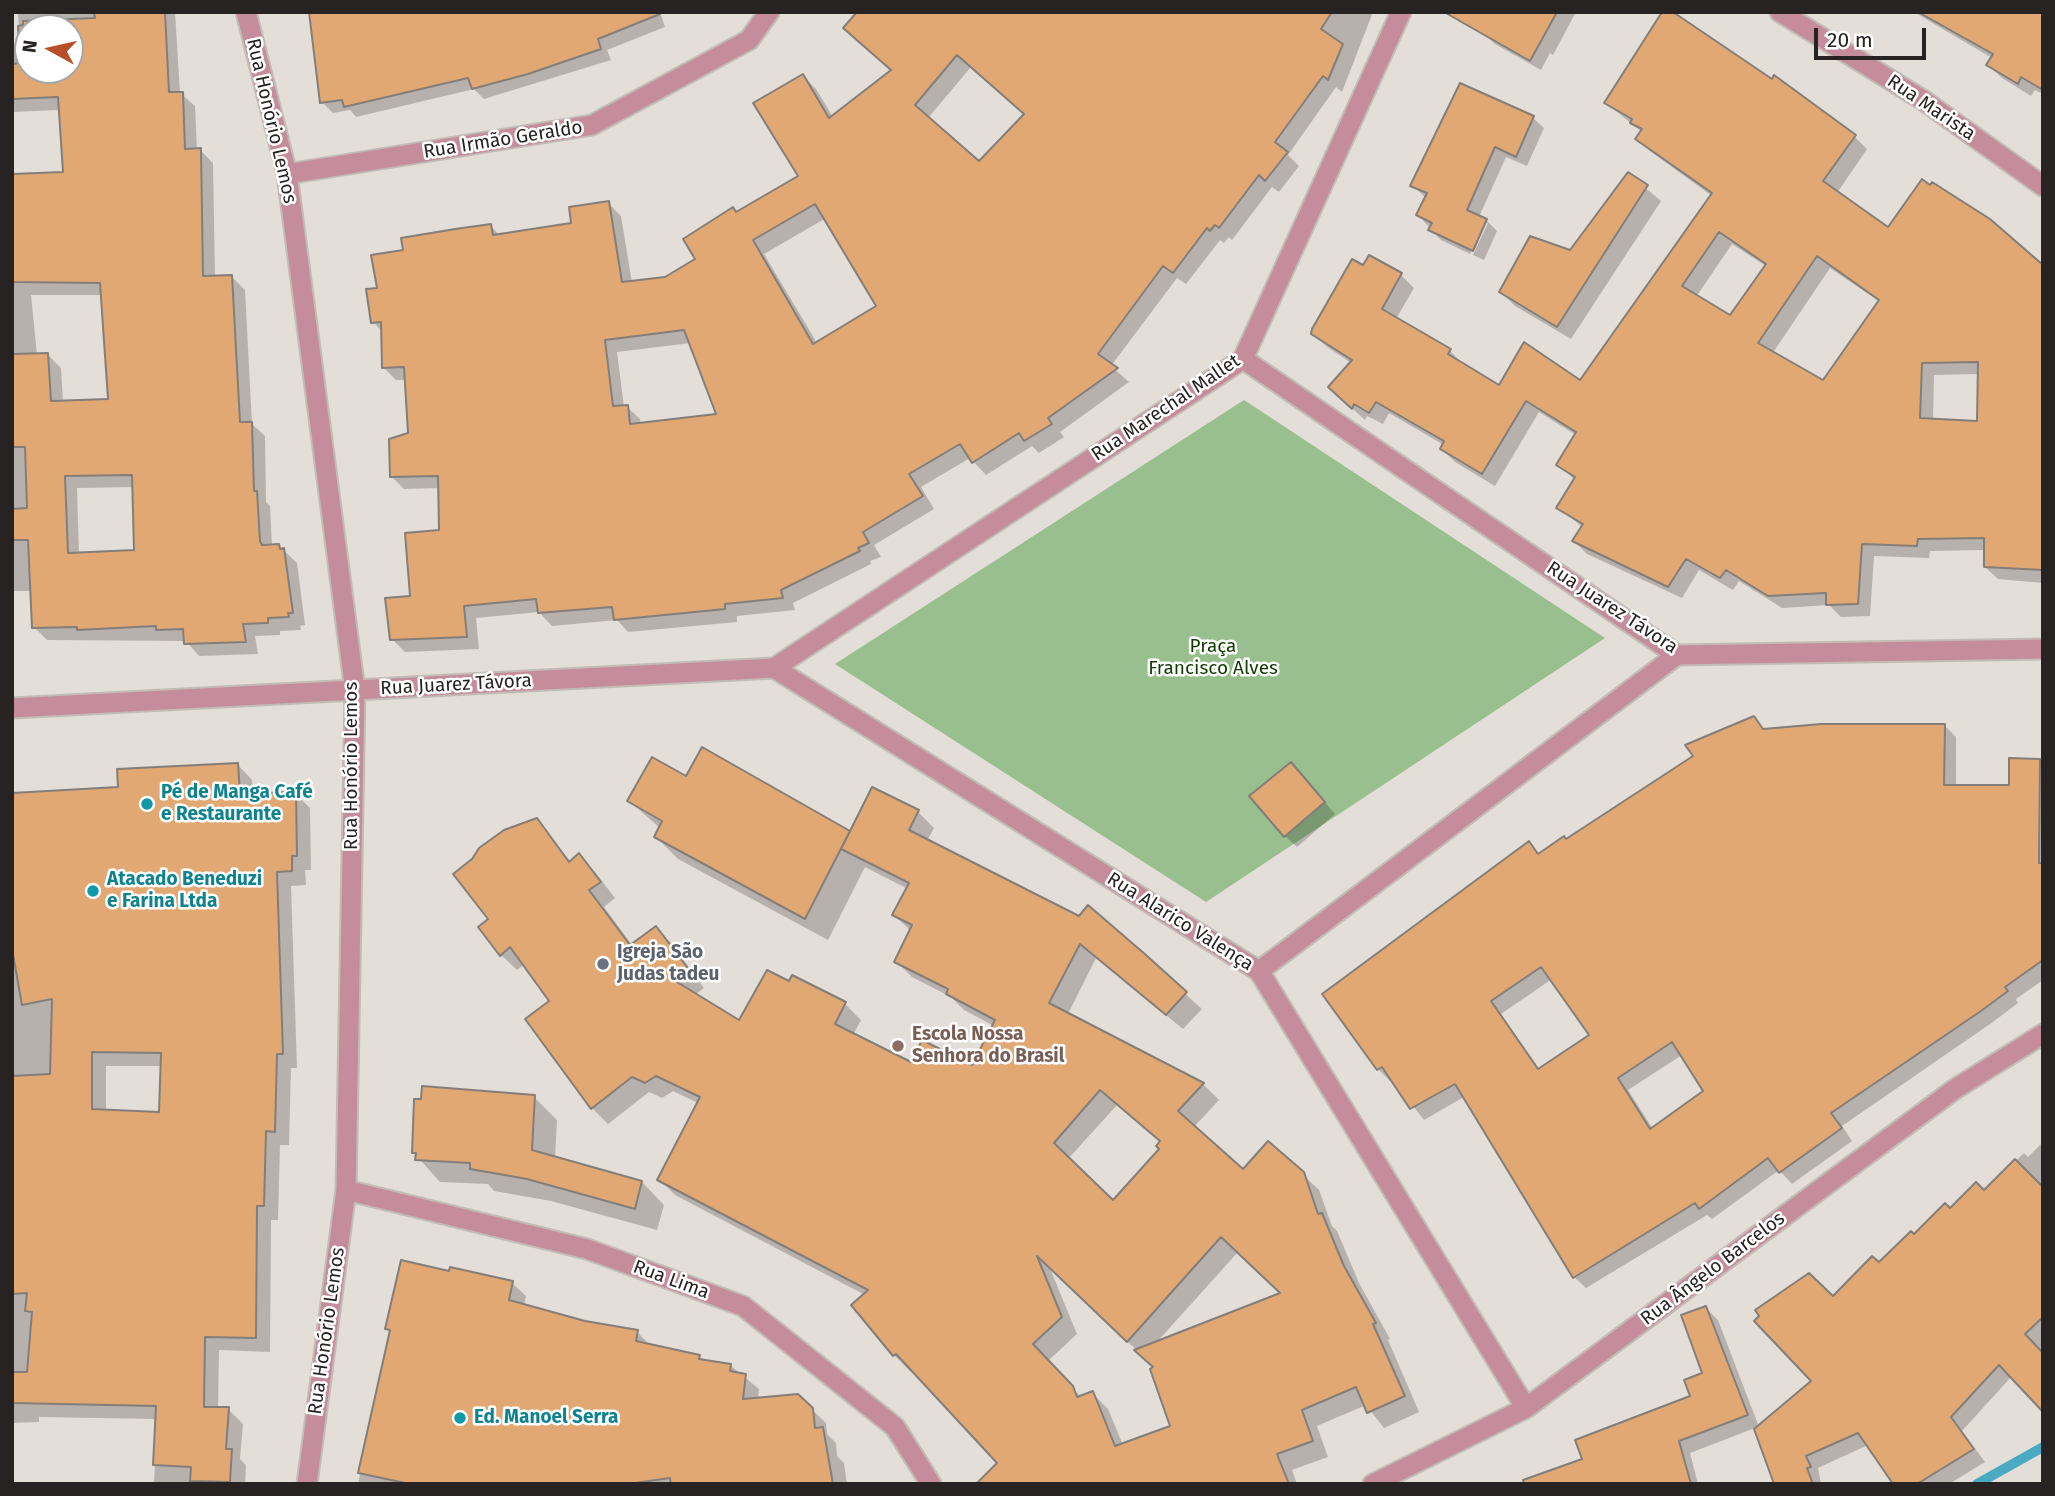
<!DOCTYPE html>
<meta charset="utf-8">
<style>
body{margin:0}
#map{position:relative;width:2055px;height:1496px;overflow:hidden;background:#e4ded8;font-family:"Fira Sans",sans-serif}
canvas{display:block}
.frame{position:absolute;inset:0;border:14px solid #262322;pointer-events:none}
.north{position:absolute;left:14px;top:14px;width:70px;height:70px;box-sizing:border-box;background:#fff;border:2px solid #a8a7a7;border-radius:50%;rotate:278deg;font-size:19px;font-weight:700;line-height:28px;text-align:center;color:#262322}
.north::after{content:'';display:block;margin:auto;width:24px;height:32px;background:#b75028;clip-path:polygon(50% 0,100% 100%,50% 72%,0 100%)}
.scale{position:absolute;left:1814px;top:28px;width:112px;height:32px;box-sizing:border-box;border:4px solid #262322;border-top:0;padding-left:9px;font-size:21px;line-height:24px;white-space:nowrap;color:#262322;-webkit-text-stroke:5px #fff;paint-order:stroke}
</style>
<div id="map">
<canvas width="2055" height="1496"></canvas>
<div class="frame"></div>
<div class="north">N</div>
<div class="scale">20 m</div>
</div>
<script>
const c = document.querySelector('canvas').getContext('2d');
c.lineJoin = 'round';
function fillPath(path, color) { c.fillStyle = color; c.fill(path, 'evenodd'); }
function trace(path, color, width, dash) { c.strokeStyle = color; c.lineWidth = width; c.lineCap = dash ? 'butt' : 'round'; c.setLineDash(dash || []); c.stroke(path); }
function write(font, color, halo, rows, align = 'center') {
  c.font = font + ' "Fira Sans",sans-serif'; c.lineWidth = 5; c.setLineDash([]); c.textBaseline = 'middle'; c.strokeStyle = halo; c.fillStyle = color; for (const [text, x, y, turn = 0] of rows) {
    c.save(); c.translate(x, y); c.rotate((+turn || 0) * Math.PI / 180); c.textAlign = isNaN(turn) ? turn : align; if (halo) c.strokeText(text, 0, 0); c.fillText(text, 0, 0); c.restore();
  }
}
fillPath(new Path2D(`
 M1244,400l361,238 -399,264 -371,-238z`), '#99bf8e');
fillPath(new Path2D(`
 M18,12h157l5,81 15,13 2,44h3l13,13 2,115 17,-1 13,13 7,134 13,12 1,66 4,4 2,40h7l18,17 8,62 -5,1 1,4 -21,1v4l-25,1 3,18 -59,2 -13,-15 -139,-1 -13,-13 -2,-36h-20v-415l52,-2 -4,-64 -48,2v-65l8,-1zM28,28h42v42h-42zM31,295h72l7,106 -47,1 -2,-34 -13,-13h-11zM134,487l2,65 -57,2 -2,-66z
 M660,12l5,15 -58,23 4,10 -127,39 -10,-10 -118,28 -6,-7 -17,3 -11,-11z
 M859,12h514l-31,80 -6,-5 -48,68 11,11 -20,26 -7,-5 -40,53 -3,-3 -5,6 -4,-3 -34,44 -9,-6 -66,88 18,16 -69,50 4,5 -25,16 -7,-7 -46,29 -16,-17 -49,29 13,22 -60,36 7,12 -11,4 1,3 -78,39 2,7 -58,6v6l-109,10 -11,-12 -65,6 -13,-14 -63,6 3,31 -74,3 -13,-13 49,-107 -1,-44 -36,1 -13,-13 18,-41 -3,-55h-10l-13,-13v-35l-10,-10 6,-33 26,-38 86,-25 9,10 73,-11 35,-22 13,13 11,67 34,-5 31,-18 40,-47 63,-37 3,-100 13,13 17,28 60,-46zM971,67l54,48 -46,49 -51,-46zM826,218l53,88 -62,37 -53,-89zM691,343l28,73 -78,9 -1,-6 -13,-12h-3l-7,-55z
 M1496,12h80l-23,43 -3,-2 -9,17 -46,-26 -11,-10z
 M1914,12h129v82l-8,-4 -4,6 -29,-18 -14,-13 4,-7z
 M1606,103l249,34 12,12 -30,44 51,37 155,40v313l-45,-4 -13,-12 1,-17 -56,1 -1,7 -55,-2 -4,60 -29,1 -12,-12 -47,3 -43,-27 -6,9 -34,-20 -17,28 -95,-44 -13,-13 8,-14 -23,-19 16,-28 -17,-15 18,-30 -37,-23 -44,74 -40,-24 -13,-13 2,-4 -55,-32 -6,11 -16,-8 -2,4 -22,-20 8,-37 -25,-17 -13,-12 57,-77 31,18 13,13 -18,31 54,32 12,12 37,24 81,-5 132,-186 -62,-45 -13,-12 5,-7zM1732,244l34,22 -36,51 -34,-20zM1830,268l50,34 -57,80 -51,-28zM1980,374l-1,49 -46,-2 1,-46z
 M1533,118l11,10 -17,38 -21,-9 -27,60 7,3 11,11 -13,29 -11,-5 15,-32h-4l-14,31 -29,-14 -23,-25 8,-17 -14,-13z
 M1629,174l32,27 -90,138 -56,-33 -14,-14 70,-40z
 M1754,718l12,13 178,-6 12,12v49h54l1,-26 32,1v219l-27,19 2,4 -25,19 -151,104 10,15 -60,43 -13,-14 -67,49 -5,-4 -121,73 -12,-11 -110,-180 -40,23 -32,-41 -2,2 -12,-12 151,-225 11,10 27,-13zM1552,979l39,56 -51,35 -39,-56zM1682,1055l23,36 -52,38 -25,-39z
 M238,765l14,15 1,15 42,-2 15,15 1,62h-6l1,15 -15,1 6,182h-6l-2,77h-9l-2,75h-7l-1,132 -51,-2 -1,59h10l15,15 -3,35 6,6 -1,19h-91l3,-65 -118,-2v5l-27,1v-629l108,-5zM106,1066h56l-1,48 -55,-3z
 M1302,776l33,38 -38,33 -12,-11z
 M686,778l165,56 67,-22 16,16 -7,13 152,77 9,-11 114,102 -19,20 -87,-71 -28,56 135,70 16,16 -25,27 49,45 59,2 17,16 13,36 5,5 22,52 31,56 -2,1 31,72 -35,16 -18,-23 -49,21 11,31 -36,13 5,14h-314l17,-21 -88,-94 -2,2 -16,-16 -29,-60 -190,-100 -16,-16 39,-76 -25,-12 -11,7 -13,-6 -41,32 -16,-16 -40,-107 -27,-37 -8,6 -16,-15 -10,-35 46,-100 34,42 8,-6 16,16 20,26 -11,9 28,38 24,-17 16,16 32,44 -9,7 45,28 105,-19 16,16 -8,15 59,29 61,3 21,-41 -30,-16 -13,-13 -39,-20 -16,-16 15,-30 -17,-16 14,-26 -43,-22 -37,73 -150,-81 -22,-22 4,-9 -31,-27zM1117,1105l44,38 1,6 -49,54 -45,-44zM1238,1252l45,42 -127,49zM1049,1266l106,102 17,59 -49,18 -15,-36 -16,-16 -11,4 -33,-36 29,-27z
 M534,1097l23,23 -2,38 87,24 22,23 -7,25 -106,-29 -57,-10 -6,-7 -48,-2 -26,-29z
 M2043,1142v267l-31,-33 -50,55 23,31 -36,22h-54l-27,-39 -50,23 3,16h-44l-22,-56 -65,25 8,31h-163l49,-24 108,-63 12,-23 2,-66 12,12 41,107 55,-46 19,-83 117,-87 34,-19 40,-39 4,4z
 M512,1283l14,13 -2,10 61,17 52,9 14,14 80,20 28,23 -1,10 39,-4 29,28 1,11 9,9 1,13 7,7 3,21h-489l33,-152 -4,-4z`), '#0003');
trace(new Path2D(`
 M1977,1484l66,-37`), '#49aac2', 10);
const building = new Path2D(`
 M94,12h71l4,80h14l2,57 16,-1 2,128 29,-1 8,147h12l2,69h3l3,50 2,4 17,-1 1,5 4,-1 9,65h-5l1,4 -21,1v5l-25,1 3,18 -62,2 -1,-15 -27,1v-4l-79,4v-3l-45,1 -4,-88h-16v-31l15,-1 -2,-61h-13v-93l36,-1 3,48 57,-2 -8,-116 -88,-1v-108l51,-2 -5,-75 -46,2v-35l8,-1 -2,-37 5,-1v-4l72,-3zM28,28h42v42h-42zM132,475l2,75 -66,3 -3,-77z
 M309,12h351v2l-62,25 3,10 -73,25 -56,15 -4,-11 -124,29 -2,-7 -22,3z
 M857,12h475l-11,17 22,15 -15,36 -5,-4 -48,66 13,10 -23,29 -6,-6 -40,53 -4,-3 -5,6 -3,-3 -34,45 -10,-7 -65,88 20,14 -70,50 4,6 -28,17 -5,-8 -47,30 -12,-19 -51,30 14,22 -60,36 6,11 -11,5 2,3 -79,39 2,8 -58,6v5l-111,11 -2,-13 -74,6 -2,-14 -72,7 3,31 -77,3 -5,-42 25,-2 -5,-63 34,-3 -1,-54 -48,1 -1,-38 19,-6 -4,-66 -22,1 -1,-46 -10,1 -5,-34 11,-1 -6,-33 32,-5 -2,-12 54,-9 36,-5 2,11 78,-12 -2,-16 40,-6 13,81 43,-5 30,-18 -12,-20 50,-32 3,5 62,-36 -45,-73 50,-29 26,44 62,-48 -48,-42zM957,55l67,59 -45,47 -64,-56zM815,204l61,102 -63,38 -60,-104zM684,330l32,84 -86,10 -2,-19 -15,1 -8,-66z
 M1444,12h113l-27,49z
 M1662,12h11l99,67 2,-4 82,60 -33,46 65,46 34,-48 8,6 2,-3 58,37 53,46v305l-59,-3v-29l-66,1 -1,7 -55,-2 -4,60 -32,1v-12l-58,3 -42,-26 -6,8 -34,-19 -18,28 -96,-46 11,-17 -27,-16 19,-31 -19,-12 20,-33 -50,-31 -44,73 -42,-25 4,-8 -68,-39 -7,11 -15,-9 -2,5 -24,-22 24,-27 -41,-26 1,-5 40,-70 11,6 6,-10 33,18 -20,36 69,40 -3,5 51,31 25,-43 56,38 132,-187 -77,-54 7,-10 -12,-6 2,-4 -28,-16zM1719,232l47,32 -36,51 -48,-29zM1817,256l62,44 -56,80 -65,-37zM1978,362l-1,59 -57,-3 2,-55z
 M1918,12h125v78l-22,-13 -3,7 -32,-19 7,-11z
 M1460,83l74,33 -18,41 -21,-10 -28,63 20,9 -14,32 -45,-21 4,-7 -16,-8 11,-22 -17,-7z
 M1628,172l20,13 -91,142 -58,-35 31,-56 40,14z
 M1754,716l9,13 58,-5h124l-1,61h65v-27l31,1 -1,104h4v97l-38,27 3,4 -27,20 -150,102 11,15 -63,45 -11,-15 -69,51 -4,-6 -122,75 -118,-194 -45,25 -28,-42 -5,3 -55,-76 207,-153 9,13 26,-18 2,3 127,-83 -8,-11zM1541,967l48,68 -51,34 -47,-68zM1672,1042l31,49 -53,38 -32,-51z
 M702,747l148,84 -45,88 -151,-82 8,-16 -35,-20 25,-44 34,19z
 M1291,762l34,40 -41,35 -35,-41z
 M238,763l2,30 56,-1 1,64h-5v15l-15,1 6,182h-6l-2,78 -9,-1 -2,75h-7l-1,132 -51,-1 -1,70h25l-3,42h6l-2,33 -40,-1 1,-14 -38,-2 3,-59 -144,-3v-31h15l5,-60 -7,-1 2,-18 -15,1v-218l38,-2 2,-75 -30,6 -10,-56v-156l106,-6 -1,-18zM92,1052l69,1 -2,59 -67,-3z
 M872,787l47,23 -10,20 170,86 9,-11 58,50 41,37 -21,23 -86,-71 -31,59 155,80 -26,28 65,58 25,-28 36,31 14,42 4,-1 22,53 32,57 -3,1 32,72 -38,17 -11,-26 -54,23 11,31 -36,13 12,30h-313l21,-21 -101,-109 -3,2 -42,-51 17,-15 -211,-110 43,-83 -44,-21 -11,7 -13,-6 -41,32 -66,-90 24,-18 -39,-54 -10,9 -22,-29 10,-8 -35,-45 19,-15 7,-11 25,-18 33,-12 32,44 10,-9 22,29 -12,8 41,55 26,-19 34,45 -13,11 62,38 28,-50 22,11 3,-6 54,27 -11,22 76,38 11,-22 50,25 23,-45 -49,-26 2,-5 -54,-27 18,-37 -20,-10 17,-32 -68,-34zM1100,1090l60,51 -4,5 3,3 -46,51 -59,-57zM1221,1237l59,56 -146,57 19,17 -3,2 20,57 -55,20 -22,-55 -16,6 -4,-11 -40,-42 29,-27 -25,-61 90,86z
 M422,1086l113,9 -3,55 110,31 -7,28 -108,-30 -57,-10v-6l-55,-3 1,-7h-4l2,-54h7z
 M2015,1159l28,28v130l-18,17 18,19v59l-44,-47 -48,52 23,32 -57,35h-24l-35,-51 -52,23 5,11 -4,1 6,16h-39l-20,-55 57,-48 -57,-60 5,-5 -4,-6 54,-37 24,23 39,-40 7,6 32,-31 3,3 31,-31 5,5 26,-26 8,8z
 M401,1260l48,11 1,-4 63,14 -4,19 76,21 53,9 -2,11 64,14 -1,4 32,5 -1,7 16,3 -3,25 55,-5 15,14 2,20 8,-1 10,57h-162l-1,-6 -42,6h-218l-52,-11 32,-143 -5,-1z
 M1706,1306l42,109 -69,26 12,43h-167l-1,-4 59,-21 -7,-19 115,-44 -6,-16 18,-7 -21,-58z`);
fillPath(building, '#e1a873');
trace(building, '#837e79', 2);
const minor = new Path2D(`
 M1780,12l143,88 120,86
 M287,174l305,-49 157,-85 20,-28
 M774,668l485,303 267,437
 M1259,971l418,-316
 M346,1190l241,59 156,57 152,121 36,57
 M307,1484l39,-294 9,-499
 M1373,1484l153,-76 429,-319 88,-55`);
const tertiary = new Path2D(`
 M246,12l41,162 68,517
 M1243,359l434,296 366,-6
 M12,708l762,-40 469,-309 158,-347`);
trace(minor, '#c2bcb7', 23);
trace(tertiary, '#c2bcb7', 23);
trace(minor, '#c58d9b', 19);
trace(tertiary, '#c58d9b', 19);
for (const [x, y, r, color] of [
 [147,804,7,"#0f9aa8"],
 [93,891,7,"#0f9aa8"],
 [603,964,7,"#6b7280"],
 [898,1046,7,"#8d6e63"],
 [460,1418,7,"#0f9aa8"]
]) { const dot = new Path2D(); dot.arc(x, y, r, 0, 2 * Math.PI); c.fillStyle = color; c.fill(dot); trace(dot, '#fff', 2.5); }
write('19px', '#262322', '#fff', [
 ["Rua Marista",1931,108,34],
 ["Rua Honório Lemos",271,121,77],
 ["Rua Irmão Geraldo",503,140,-9],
 ["Rua Marechal Mallet",1166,408,-34],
 ["Rua Juarez Távora",1612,608,33],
 ["Rua Juarez Távora",456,685,-3],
 ["Rua Honório Lemos",352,766,-90],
 ["Rua Alarico Valença",1180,922,32],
 ["Rua Ângelo Barcelos",1713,1269,-37],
 ["Rua Lima",671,1280,20],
 ["Rua Honório Lemos",327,1331,-82]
]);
write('19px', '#0f3c00', '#fff', [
 ["Praça",1213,647],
 ["Francisco Alves",1213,669]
]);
write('bold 19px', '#0d838f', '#fff', [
 ["Pé de Manga Café",161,793],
 ["e Restaurante",161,815],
 ["Atacado Beneduzi",107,880],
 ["e Farina Ltda",107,902],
 ["Ed. Manoel Serra",474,1418]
], 'left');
write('bold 19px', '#5b616d', '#fff', [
 ["Igreja São",617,953],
 ["Judas tadeu",617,975]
], 'left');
write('bold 19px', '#785e54', '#fff', [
 ["Escola Nossa",912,1035],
 ["Senhora do Brasil",912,1057]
], 'left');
</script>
